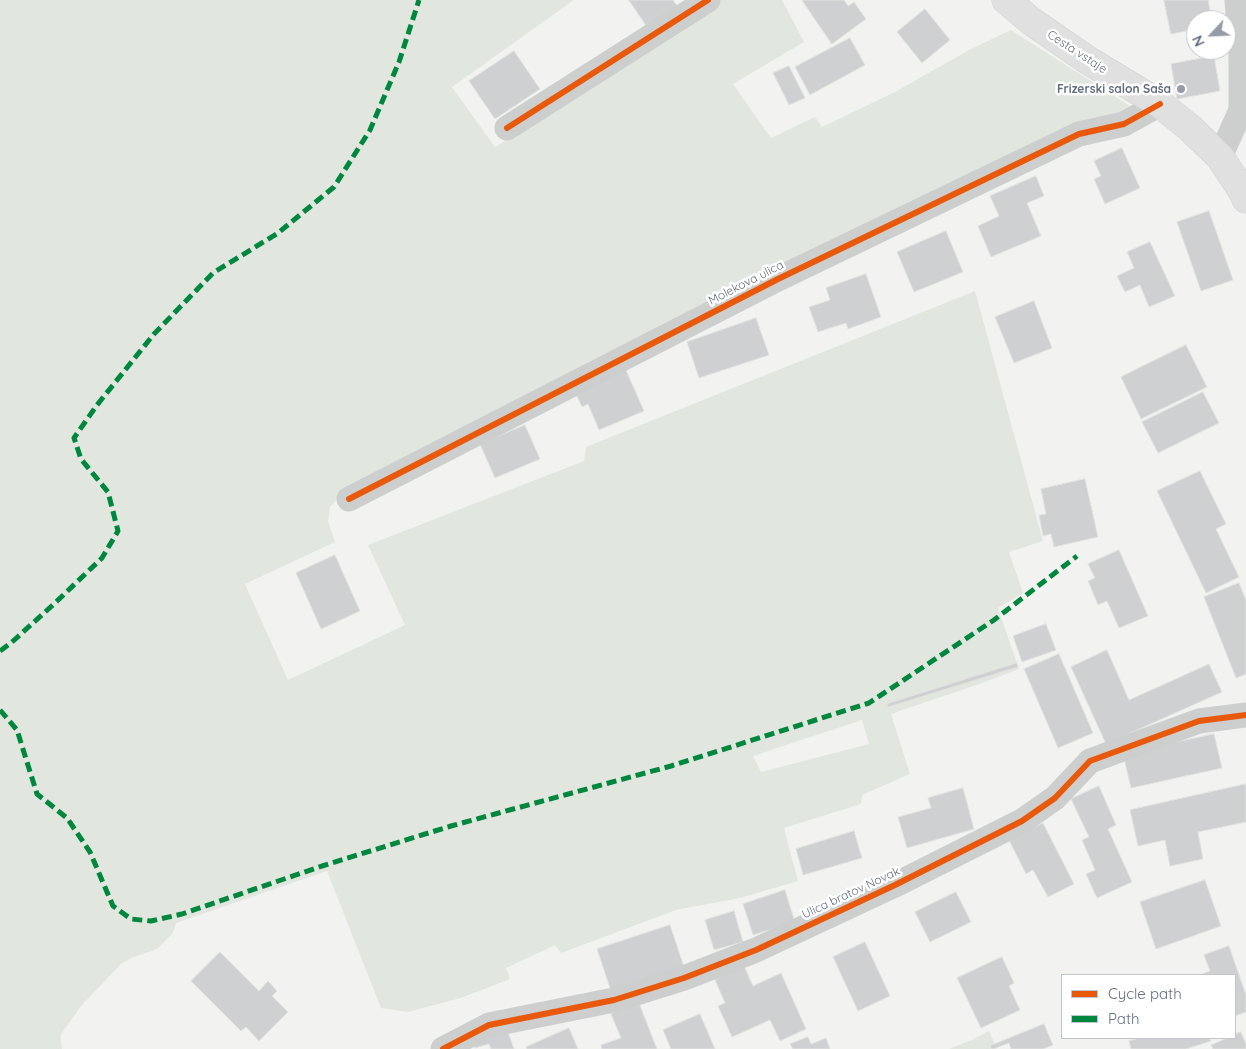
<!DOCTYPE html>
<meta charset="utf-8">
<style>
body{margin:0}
#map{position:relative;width:1246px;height:1049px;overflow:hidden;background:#f2f3f1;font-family:Quicksand,sans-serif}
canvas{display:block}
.legend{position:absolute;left:1061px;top:974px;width:175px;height:65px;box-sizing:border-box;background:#fff;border:1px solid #c1c5cd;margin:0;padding:6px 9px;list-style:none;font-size:15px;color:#636d81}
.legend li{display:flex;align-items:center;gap:10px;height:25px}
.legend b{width:25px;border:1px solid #c1c5cd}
.north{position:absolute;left:1186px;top:10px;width:50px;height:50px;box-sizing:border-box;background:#fff;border:1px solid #c1c5cd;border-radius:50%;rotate:245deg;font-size:14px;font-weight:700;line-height:20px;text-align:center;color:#636d81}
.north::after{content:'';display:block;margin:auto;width:18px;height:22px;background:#959ca8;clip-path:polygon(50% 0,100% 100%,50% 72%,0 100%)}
</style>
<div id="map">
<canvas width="1246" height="1049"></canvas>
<ul class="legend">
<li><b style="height:6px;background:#e8590c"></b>Cycle path</li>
<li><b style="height:6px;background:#00873e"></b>Path</li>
</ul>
<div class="north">N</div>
</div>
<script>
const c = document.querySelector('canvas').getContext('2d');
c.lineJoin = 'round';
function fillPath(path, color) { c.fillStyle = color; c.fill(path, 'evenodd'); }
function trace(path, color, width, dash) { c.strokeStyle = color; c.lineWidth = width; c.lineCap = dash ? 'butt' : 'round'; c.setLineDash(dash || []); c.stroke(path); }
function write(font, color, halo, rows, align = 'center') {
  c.font = font + ' Quicksand,sans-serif'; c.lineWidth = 5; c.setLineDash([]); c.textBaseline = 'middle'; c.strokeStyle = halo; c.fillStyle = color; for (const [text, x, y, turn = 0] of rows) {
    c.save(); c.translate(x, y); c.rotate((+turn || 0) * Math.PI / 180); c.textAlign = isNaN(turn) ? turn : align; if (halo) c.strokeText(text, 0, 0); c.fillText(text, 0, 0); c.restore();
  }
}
fillPath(new Path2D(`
 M0,0h574l-122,87 43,60 52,-31 174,-116h61l22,42 -71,42 38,54 44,-21 7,10 71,-34 78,-44 40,-19 119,76 -10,9 -780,381 -10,11 -2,14 7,21 -90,42 43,96 117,-55 -37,-80 216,-84 2,-14 389,-156 68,250 -34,11 14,41 -25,15 21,61 -34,13 -94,32 19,60 -48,21 -1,9 -77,24 14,53 -58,17 -64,12 -115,43 -6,-8 -49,23 4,11 -49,19 -53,14 -27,-4 -54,-137 -151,52 -3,10 -16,16 -26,9 -10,6 -40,42 -20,28v11l1,4h-62zM862,720l7,24 -108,28 -8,-16z
 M989,1031l8,18h-48l25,-10z`), '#e1e6df');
const building = new Path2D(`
 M629,0h44l5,7 -30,21z
 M802,0h42l4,6 6,-4 12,17 -34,25z
 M1164,0h44l4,20h-16v9l-25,5z
 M925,9l25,31 -28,23 -25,-31z
 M850,38l15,27 -55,30 -15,-28z
 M514,51l26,38 -45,30 -26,-38z
 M1214,56l6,35 -43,8 -6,-35z
 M789,66l16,32 -16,7 -16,-32z
 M1122,148l18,40 -35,16 -11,-25 7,-3 -7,-15z
 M1036,176l8,20 -17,7 14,33 -50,21 -13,-31 21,-10 -9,-20z
 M1209,211l24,69 -32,11 -24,-69z
 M946,231l17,41 -49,20 -17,-40z
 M1150,242l25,54 -26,11 -9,-22 -15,7 -8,-16 17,-8 -7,-16z
 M866,274l15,43 -33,12 -2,-6 -28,9 -9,-25 21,-7 -4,-12z
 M1034,301l18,47 -38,15 -19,-46z
 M756,318l13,37 -70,23 -12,-36z
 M1186,345l21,42 -66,32 -20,-42z
 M625,368l19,43 -45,19 -11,-26 -6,3 -8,-17z
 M1203,392l16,31 -61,30 -16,-31z
 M525,425l15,34 -45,19 -15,-34z
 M1200,471l26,53 -10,5 23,48 -33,16 -49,-102z
 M1085,479l13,58 -44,10 -3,-13 -8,2 -4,-21 7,-1 -5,-25z
 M1119,550l29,66 -29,12 -12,-27 -9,4 -10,-24 7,-3 -7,-14z
 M335,555l25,56 -39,18 -25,-56z
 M1239,583l7,17v74l-10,4 -32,-81z
 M1046,624l10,26 -34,12 -9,-26z
 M1107,650l22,50 80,-36 13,28 -116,52 -35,-77z
 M1059,654l34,79 -35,15 -34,-79z
 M1017,663l1,4 -130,40 -1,-3z
 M1214,734l8,34 -91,20 -8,-34z
 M1246,784v38l-48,10 5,27 -33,7 -5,-26 -27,6 -8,-36z
 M1099,786l17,39 -8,4 24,53 -35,16 -11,-24 9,-4 -13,-30 7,-3 -18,-38z
 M963,788l11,41 -67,19 -9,-31 33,-9 -3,-10z
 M1043,823l31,61 -26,13 -15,-27 -7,4 -17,-34z
 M854,831l8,27 -59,17 -7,-26z
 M1205,880l16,46 -65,23 -16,-47z
 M785,890l10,32 -42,13 -10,-31z
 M956,892l15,30 -41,20 -15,-30z
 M734,911l9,31 -29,8 -9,-30z
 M670,925l14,42 -73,24 -14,-42z
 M865,942l25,54 -32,15 -25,-54z
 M1229,946l17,49v17l-11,4v-41h-36l11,-4 -6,-16z
 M220,952l39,39 9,-10 9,10 -5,5 16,16 -29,29 -13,-14 -5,4 -50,-50z
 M1002,957l12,26 -5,3 11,24 -39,18 -24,-50z
 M744,966l9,20 28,-13 25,56 -26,12 -10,-21 -38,17 -14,-31 7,-3 -10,-23z
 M639,1003l18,46h-55l-1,-4 20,-7 -10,-24z
 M700,1014l15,35h-44l-8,-19z
 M1044,1024l9,21 -10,4h-32l-2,-6 -16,6h-1l-2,-3z
 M569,1028l9,21h-51l-1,-2z
 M507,1029l7,20h-23l-2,-5 -14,4 -2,-6z
 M1241,1032l5,12v5h-33l-2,-4 16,-7h8v-4z
 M808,1037l3,7 15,-6 4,11h-37l-3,-5z
 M1140,1038h69l2,3 -25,8h-55l-2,-8z`);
fillPath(building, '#cfd0d1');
trace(building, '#e2e2e1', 1);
const major = new Path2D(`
 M1006,0l25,21 55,38 74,45 30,24 30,29 23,35 3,7`);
trace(major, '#cecfcf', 29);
trace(new Path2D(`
 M507,128l201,-128
 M1220,157l21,-47v-58l-4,-52
 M349,499l429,-220 301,-145 45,-10 36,-20
 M443,1049l46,-24 125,-25 70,-22 72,-28 139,-65 127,-64 33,-23 35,-37 109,-40 47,-6`), '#cdcece', 25);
trace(major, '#e0e0e1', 28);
trace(new Path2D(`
 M0,651l12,-9 43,-39 47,-45 16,-27 -10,-39 -27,-33 -7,-21 23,-33 57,-71 59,-61 65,-40 56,-46 36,-57 29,-68 20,-62
 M0,710l17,20 20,64 30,24 23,34 23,54 18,13 20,2 31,-7 140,-48 129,-40 220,-60 198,-63 125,-83 83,-64`), '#00873e', 5, [10, 5]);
trace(new Path2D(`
 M507,128l201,-128
 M349,499l429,-220 301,-145 45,-10 36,-20
 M443,1049l46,-24 125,-25 70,-22 72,-28 139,-65 127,-64 33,-23 35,-37 109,-40 47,-6`), '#e8590c', 6);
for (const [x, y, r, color] of [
 [1181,89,5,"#959ca8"]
]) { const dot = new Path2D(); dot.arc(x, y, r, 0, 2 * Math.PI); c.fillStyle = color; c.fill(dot); trace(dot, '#fff', 2); }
write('12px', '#636d81', '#fff', [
 ["Cesta vstaje",1077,52,33],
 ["Molekova ulica",746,283,-27],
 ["Ulica bratov Novak",851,893,-25]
]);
write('bold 12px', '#636d81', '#fff', [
 ["Frizerski salon Saša",1171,89]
], 'right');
</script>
